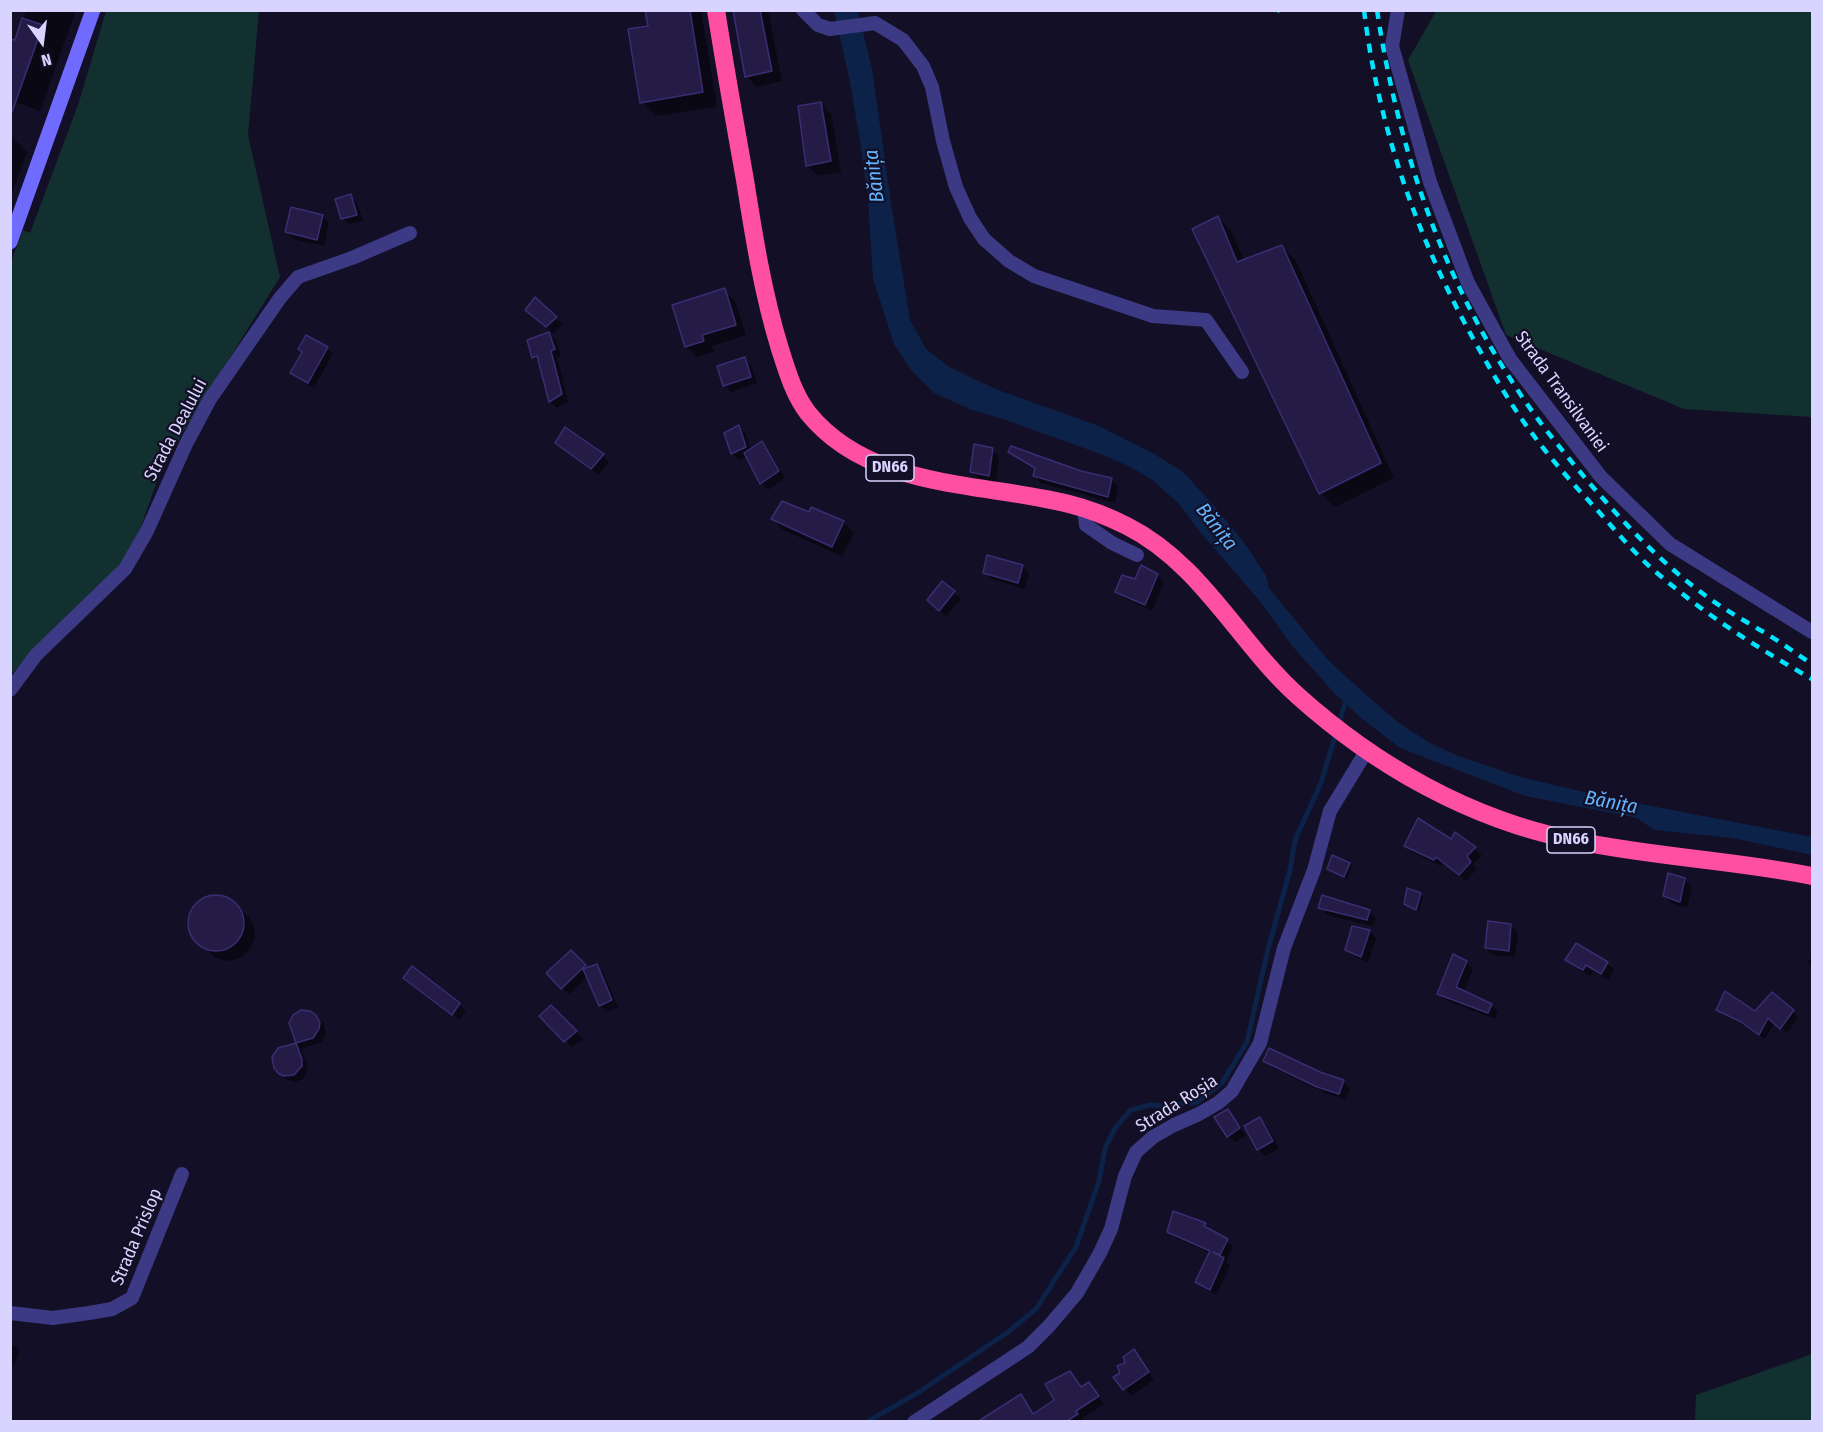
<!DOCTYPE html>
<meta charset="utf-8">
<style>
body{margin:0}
#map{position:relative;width:1823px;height:1432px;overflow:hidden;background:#130f26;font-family:"Fira Sans Condensed",sans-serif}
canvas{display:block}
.frame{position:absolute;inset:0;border:12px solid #d9d4ff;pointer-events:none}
.north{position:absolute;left:12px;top:12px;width:60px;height:60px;-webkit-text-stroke:4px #130f26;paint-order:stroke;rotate:166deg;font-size:16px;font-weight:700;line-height:24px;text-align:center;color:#d9d4ff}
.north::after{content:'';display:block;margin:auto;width:21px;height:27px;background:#d9d4ff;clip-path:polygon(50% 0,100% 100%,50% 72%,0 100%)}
</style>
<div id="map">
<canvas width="1823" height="1432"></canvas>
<div class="frame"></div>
<div class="north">N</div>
</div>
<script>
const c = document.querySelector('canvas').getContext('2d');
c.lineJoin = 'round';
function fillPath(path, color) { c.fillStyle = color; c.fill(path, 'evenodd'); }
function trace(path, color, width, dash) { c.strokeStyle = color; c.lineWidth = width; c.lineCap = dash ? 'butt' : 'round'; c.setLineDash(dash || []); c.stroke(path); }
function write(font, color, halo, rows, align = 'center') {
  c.font = font + ' "Fira Sans Condensed",sans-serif'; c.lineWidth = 4.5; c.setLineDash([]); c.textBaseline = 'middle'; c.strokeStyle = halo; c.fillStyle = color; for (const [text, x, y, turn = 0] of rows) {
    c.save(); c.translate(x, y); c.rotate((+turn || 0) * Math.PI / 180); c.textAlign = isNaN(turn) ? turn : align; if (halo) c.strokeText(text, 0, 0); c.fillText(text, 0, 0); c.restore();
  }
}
fillPath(new Path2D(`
 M106,11h153l-11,124 32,142 -118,190 -29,82 -26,30 -96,95 -1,-410 13,-34 7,3 49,-131z
 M1436,11h376v406l-128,-8 -178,-74 -98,-275z
 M1812,1354v67h-117l1,-26z`), '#12302f');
fillPath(new Path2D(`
 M834,11h24l14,58 19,134 19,117 16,29 23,18 49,23 101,36 52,26 32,20 35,38 30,38 18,28 3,12 59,72 37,34 34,29 31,20 26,12 64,22 90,21 202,39v18l-80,-17 -78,-8 -17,-12 -112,-22 -125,-48 -39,-30 -25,-23 -42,-47 -36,-49 -58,-67 -19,-26 -26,-24 -24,-15 -33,-14 -95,-34 -31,-9 -38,-17 -22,-22 -18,-27 -21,-65 -5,-78 -7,-54 -11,-65z`), '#0c2248');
fillPath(new Path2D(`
 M26,10h50l-36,101 -27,-10 3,-59z
 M647,10h54l16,97 -61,9 -14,-14 7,-75z
 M734,10h34l14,71 -25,6 -10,-10z
 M820,103l11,11 10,58 -23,4 -11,-11z
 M10,135l17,17 -15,41h-2z
 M351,196l6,7 6,18 -14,3 -7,-7z
 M322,216l7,7 -5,23 -31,-7 -6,-7z
 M1218,217l14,15 12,29 38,-14 14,14 98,217 -59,29 -15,-14z
 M724,290l11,11 11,34 -34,11 2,6 -17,5 -11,-11z
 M535,300l28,25 -10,8 -19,-17z
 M549,334l7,6 5,16 -4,1 11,44 -11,7 -7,-6 -9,-39 -8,-6z
 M307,337l20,11 6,5 -19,35 -22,-15 11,-20z
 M744,358l7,7 6,18 -26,9 -6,-7z
 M739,427l7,7 5,16 11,-7 6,7 17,28 -17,12 -7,-7 -14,-26 -8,3 -6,-7z
 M556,443l47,12 6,7 -10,13z
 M992,450l7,7 -3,25 -18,-4 -7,-7z
 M1010,451l71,22 30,6 7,7 -3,17 -74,-20 -7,-7 2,-6 -19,-12z
 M810,514l33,8 11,11 -12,23 -59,-26 -10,-11z
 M1022,566l7,7 -4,16 -33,-10 -7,-7z
 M1157,575l7,7 -12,29 -28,-13 -7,-7 18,-10z
 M942,583l19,16 -15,17 -17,-16z
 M1456,834l26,21 -9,9 4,5 -11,12 -23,-19 -2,4 -29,-14 -6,-7 45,-4z
 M1349,864l3,3 -5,12 -18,-10z
 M1669,875l16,5 7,7 -5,21 -16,-5 -6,-7z
 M1420,894l3,3 -4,15 -13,-8z
 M220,896l8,3 9,7 12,11 5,10 1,11 -4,9 -4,6 -9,6 -12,2 -10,-3 -21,-18 -4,-8 -2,-10 4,-12 4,-6 9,-7z
 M1320,908l49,3 7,7 -3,8 -46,-11z
 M1511,926l7,7 -3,24 -22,-2 -7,-7z
 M1369,931l7,7 -8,25 -14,-7 -7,-7z
 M571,952l17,17 8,-3 7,7 15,34 -11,5 -7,-7 -12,-29 -19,18 -21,-21z
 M1812,957v11l-5,-6z
 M1567,959l40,4 7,7 -6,10 -15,-9 -3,5 -16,-10z
 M1466,962l7,7 -9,23 27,13 7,7 -3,7 -50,-19 -6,-6z
 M412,968l54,43 -7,9 -47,-35z
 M1773,994l26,23 -12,16 -12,-11 -10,17 -17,-12 -25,-12 -6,-5 38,3z
 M551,1007l32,32 -11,8 -31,-31z
 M315,1016l8,7 3,10 -4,9 -21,7 7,19 -5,11 -8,3 -10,-3 -7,-7 3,-24 17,-4 -7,-21z
 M1265,1060l54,13 25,9 6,7 -4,11 -21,-7 -53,-26z
 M1228,1111l18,24 -11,7 -7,-6z
 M1260,1119l7,7 12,23 -14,7 -7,-7z
 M1174,1213l31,12 28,21 -7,16 4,4 -14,29 -13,-7 -6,-6 13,-29 -34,-15 -7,-6z
 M10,1343l10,7 -6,16 -4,-1z
 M1133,1351l7,7 14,22 -23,16 -15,-19 6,-4z
 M1070,1373l12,15 7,-4 15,20 -22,14 2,4h-90l27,-26 14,18 21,-14z`), '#0007');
trace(new Path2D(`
 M867,1422l52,-30 89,-60 28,-23 40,-62 23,-66 6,-32 10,-21 16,-18 19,-5 16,1 31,-4 25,-19 25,-41 21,-93 22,-79 5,-30 26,-57 26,-86`), '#0c2248', 5);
const building = new Path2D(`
 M645,10h45l13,82 -63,11 -12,-74 20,-3z
 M733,10h27l12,61 -27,6z
 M22,18l21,7 -31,87h-2v-73l5,1z
 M821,102l10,59 -25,5 -8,-60z
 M351,194l6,21 -16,4 -6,-20z
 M291,207l32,8 -6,25 -32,-8z
 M1218,216l19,46 45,-17 99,218 -62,31 -127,-265z
 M725,288l11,37 -34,10 2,6 -19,6 -13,-42z
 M535,297l22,20 -11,10 -21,-17z
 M549,332l6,17 -4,2 11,43 -13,8 -12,-46 -5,2 -5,-18z
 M306,335l22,12 -20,36 -18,-10 12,-21 -4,-3z
 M745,357l6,20 -28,9 -6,-20z
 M739,425l7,22 -15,7 -7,-21z
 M565,427l39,27 -13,15 -36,-26z
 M762,441l17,30 -19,13 -16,-31z
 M974,444l19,4 -4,28 -19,-4z
 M1011,446l70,25 31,7 -4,19 -75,-21 2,-8 -27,-16z
 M782,501l27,11 2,-5 33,14 -12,26 -61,-28z
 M987,555l36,10 -5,18 -35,-10z
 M1141,565l17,9 -13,31 -30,-13 7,-17 13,4z
 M942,581l13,10 -16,20 -12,-11z
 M1418,818l33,21 4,-7 21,15 -9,9 4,6 -12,13 -23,-18 -2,3 -30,-14z
 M1332,855l18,8 -6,14 -17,-8z
 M1668,873l17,5 -5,24 -17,-6z
 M1407,888l14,5 -5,17 -12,-6z
 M188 923a28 28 0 1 1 56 0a28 28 0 1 1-56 0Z
 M1322,895l48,15 -3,10 -49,-12z
 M1488,921l23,3 -2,27 -24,-3z
 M1352,926l18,4 -9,27 -16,-7z
 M1576,943l32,19 -7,12 -15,-9 -3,5 -18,-10z
 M571,950l15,15 -25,24 -15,-16z
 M1453,954l14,7 -11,26 36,17 -4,9 -51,-19z
 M597,964l15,36 -13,6 -16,-37z
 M412,966l48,37 -8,12 -49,-37z
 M1725,991l30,20 17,-19 22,18 -14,19 -12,-11 -9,17 -18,-13 -25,-12z
 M551,1005l26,26 -13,11 -25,-26z
 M301,1010l9,1 6,4 4,8 -1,6 -6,9 -17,5 6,16v7l-8,9 -10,1 -5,-2 -5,-6 -2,-11 6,-9 18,-5 -7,-20 4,-8z
 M1269,1048l51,24 24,8 -5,14 -22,-7 -54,-26z
 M1228,1109l12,19 -13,9 -13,-20z
 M1260,1117l13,24 -16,9 -13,-24z
 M1173,1211l33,12 -2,3 24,13 -8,16 -7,-3 11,6 -14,32 -15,-8 15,-31 -43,-19z
 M1134,1349l15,23 -26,18 -10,-13 7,-4 -3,-7 8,-3 -2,-6z
 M1070,1371l11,16 8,-5 10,14 -23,15 2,3 -13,8h-88l44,-28 12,20 21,-14 -9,-16z`);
fillPath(building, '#241b47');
trace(building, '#3b2d73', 1.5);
trace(new Path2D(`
 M803,10l15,15 12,4 45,-6 28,17 20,26 9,21 11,54 13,46 14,31 14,21 25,22 25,15 119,40 53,4 36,52
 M1398,10l-6,36 38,136 38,101 42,76 91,118 69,67 142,88
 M1084,508l2,17 26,18 25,12
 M10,690l26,-35 89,-86 22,-38 39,-87 24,-45 70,-101 18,-21 54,-19 58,-25
 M10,1313l43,5 36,-5 23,-4 20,-11 50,-124
 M914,1422l114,-75 21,-21 28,-33 23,-40 11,-24 14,-53 11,-24 17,-15 21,-12 25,-11 19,-11 14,-12 28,-48 24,-95 30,-78 16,-59 37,-61`), '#3d3a85', 14);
trace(new Path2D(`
 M10,242l83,-232`), '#6f6bff', 15);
trace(new Path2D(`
 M716,10c9,57 19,114 29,170 9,57 18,114 35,169 7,22 14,46 28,64 62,77 174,69 261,91 20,5 40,13 58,22 75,38 111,116 171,170 78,70 172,123 274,144 80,17 161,20 240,36`), '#ff4fa3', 18);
trace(new Path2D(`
 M1279,10l1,2
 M1364,10c15,123 57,239 119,346 15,27 32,55 51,80 20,27 43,52 65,76 16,18 32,37 49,53 50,45 106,81 164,114
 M1377,10c20,133 63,263 138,376 21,33 46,63 71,93 35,41 73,82 116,114 18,14 38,25 58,37 18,10 35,23 52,34`), '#00e5ff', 4.5, [9, 8]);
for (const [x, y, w] of [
 [890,468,48],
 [1571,840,48]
]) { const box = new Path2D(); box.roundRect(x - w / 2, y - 13, w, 26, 4.5); c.fillStyle = '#130f26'; c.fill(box); trace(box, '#d9d4ff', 1.5); }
write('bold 16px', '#d9d4ff', null, [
 ["DN66",890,468],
 ["DN66",1571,840]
]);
write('18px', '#d9d4ff', '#130f26', [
 ["Strada Transilvaniei",1561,392,54],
 ["Strada Dealului",176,430,-62],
 ["Strada Roșia",1177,1104,-32],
 ["Strada Prislop",137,1237,-67]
]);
write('italic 20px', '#62b6ff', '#130f26', [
 ["Bănița",875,176,-97],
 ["Bănița",1216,527,52],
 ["Bănița",1611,803,11]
]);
</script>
